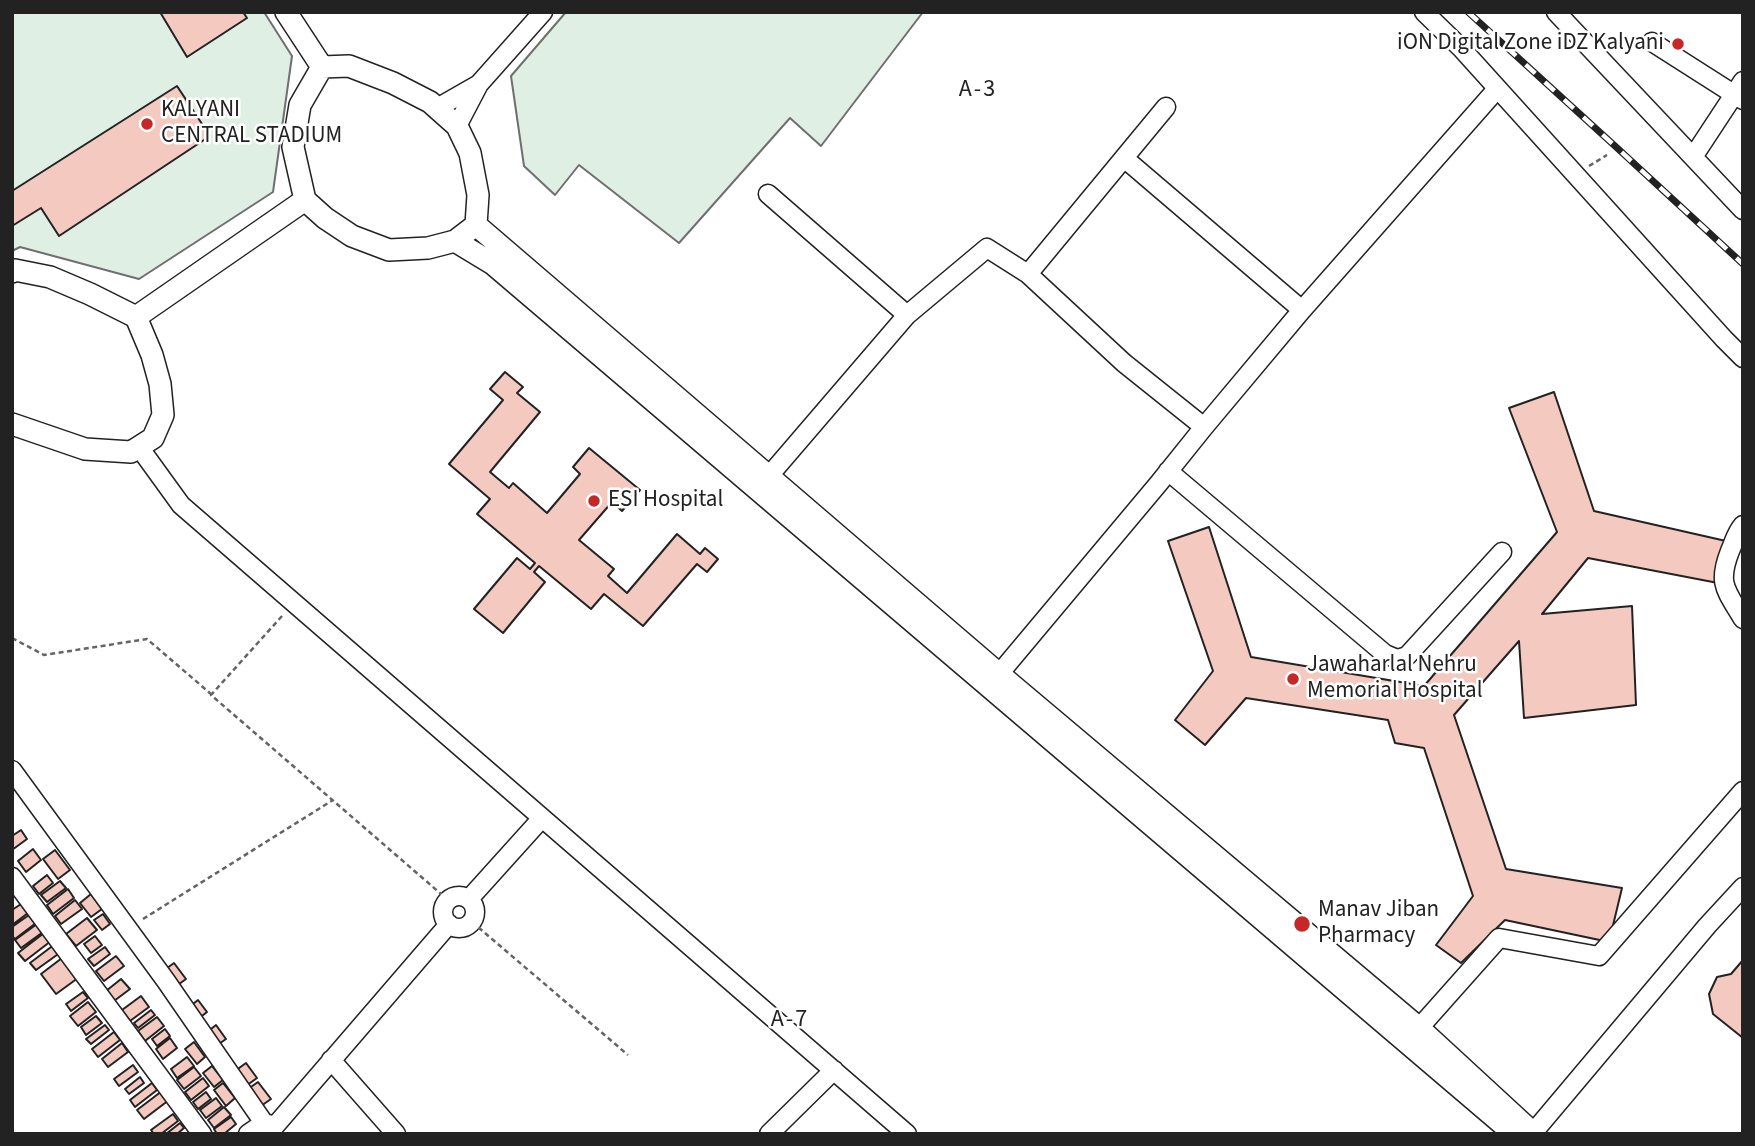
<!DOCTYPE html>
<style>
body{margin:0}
#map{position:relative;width:1755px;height:1146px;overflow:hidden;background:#fff;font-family:"Source Sans 3",sans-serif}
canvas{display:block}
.frame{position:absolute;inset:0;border:14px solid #222;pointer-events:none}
</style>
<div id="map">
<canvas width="1755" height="1146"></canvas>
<div class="frame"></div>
</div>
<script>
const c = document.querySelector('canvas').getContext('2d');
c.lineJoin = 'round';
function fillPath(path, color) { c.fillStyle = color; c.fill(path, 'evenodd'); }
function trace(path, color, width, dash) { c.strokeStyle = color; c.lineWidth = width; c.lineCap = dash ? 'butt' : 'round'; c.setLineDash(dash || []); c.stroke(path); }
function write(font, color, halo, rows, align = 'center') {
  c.font = font + ' "Source Sans 3",sans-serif'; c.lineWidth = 5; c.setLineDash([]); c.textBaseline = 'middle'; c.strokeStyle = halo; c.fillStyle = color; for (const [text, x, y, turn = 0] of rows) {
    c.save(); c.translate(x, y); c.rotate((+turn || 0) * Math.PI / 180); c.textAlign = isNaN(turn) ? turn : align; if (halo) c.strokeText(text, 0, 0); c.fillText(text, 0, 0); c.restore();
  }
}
const green = new Path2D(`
 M12,12h252l28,44 -19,136 -134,87 -119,-32 -8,4z
 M566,12h357l-102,134 -31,-28 -111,125 -100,-78 -24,30 -31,-29 -13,-90z`);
fillPath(green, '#e0efe3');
trace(green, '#6f6f6f', 2);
const building = new Path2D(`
 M160,12h83l4,6 -60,39z
 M177,86l33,50 -151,100 -18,-28 -29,18v-35z
 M505,372l18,15 -6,6 23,19 -50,60 19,16 4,-5 34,30 33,-39 -7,-7 16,-19 51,42 -18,21 -10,-9 -33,38 35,29 -6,7 19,17 50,-59 23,20 5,-6 13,11 -11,13 -10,-8 -54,62 -39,-32 -13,15 -52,-43 -5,6 11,10 -42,51 -29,-24 43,-51 13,11 5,-6 -58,-49 13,-15 -41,-35 54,-64 -13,-11z
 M1554,392l40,119 132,30 -8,42 -130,-25 -46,56 90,-8 4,99 -112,13 -5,-77 -65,74 52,154 116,19 -13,54 -104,-22 -44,43 -25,-18 37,-49 -49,-148 -29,-5 -7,-23 -142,-22 -41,47 -30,-25 38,-49 -45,-130 41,-14 42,130 173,29 133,-154 -48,-124z
 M21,830l6,9 -15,11v-14z
 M33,849l8,11 -15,12 -8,-11z
 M55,850l15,20 -12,9 -15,-20z
 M47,875l6,8 -14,11 -6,-8z
 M60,881l6,7 -19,14 -6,-7z
 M68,889l6,9 -21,16 -6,-9z
 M91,894l11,15 -11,8 -11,-14z
 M75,900l7,9 -21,15 -6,-8z
 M21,904l7,9 -16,12v-15z
 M103,914l7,10 -8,6 -8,-10z
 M29,915l7,8 -21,16 -3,-3v-9z
 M87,918l10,12 -21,16 -10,-12z
 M37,924l6,8 -22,16 -6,-8z
 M44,933l7,8 -26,20 -7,-8z
 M95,936l7,9 -11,8 -7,-9z
 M55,944l6,8 -25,18 -6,-7z
 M105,947l5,7 -16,12 -6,-7z
 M116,956l8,10 -20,15 -8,-10z
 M62,958l16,20 -22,16 -15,-20z
 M1743,960v78l-30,-24 -4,-20 8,-17 14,-3z
 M174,963l12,16 -11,8 -12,-16z
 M121,979l9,10 -16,12 -8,-10z
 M83,992l5,6 -17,13 -5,-7z
 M141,996l8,11 -19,14 -8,-11z
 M198,1000l9,12 -9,7 -9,-12z
 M88,1002l8,10 -18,14 -8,-10z
 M151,1010l4,5 -17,13 -4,-5z
 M96,1016l6,7 -16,12 -5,-8z
 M157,1017l7,9 -19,15 -7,-10z
 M105,1025l4,5 -18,14 -5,-5z
 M216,1025l10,14 -10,7 -10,-13z
 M165,1029l5,7 -13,10 -5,-7z
 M114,1032l6,8 -22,17 -6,-8z
 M170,1038l7,10 -14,11 -7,-10z
 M194,1042l11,15 -8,7 -12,-15z
 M122,1043l6,9 -20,15 -6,-8z
 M187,1057l7,9 -17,12 -6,-9z
 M246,1063l11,15 -11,8 -11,-15z
 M133,1065l5,7 -19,14 -5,-7z
 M212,1066l11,14 -9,7 -11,-14z
 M194,1067l7,9 -17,13 -7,-9z
 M140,1077l4,6 -15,11 -4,-5z
 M203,1078l6,8 -18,14 -6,-8z
 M258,1082l13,17 -10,7 -13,-17z
 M152,1083l5,7 -22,17 -5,-7z
 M223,1083l12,15 -9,8 -12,-16z
 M162,1091l7,9 -25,19 -7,-9z
 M206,1092l5,7 -13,10 -5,-7z
 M216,1098l6,8 -16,12 -6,-8z
 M224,1107l7,8 -17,13 -6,-8z
 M173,1114l5,7 -17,13h-7l-3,-4z
 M231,1117l5,7 -12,10h-7l-3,-5z
 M180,1123l4,5 -7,6h-11z`);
fillPath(building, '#f3c9c0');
trace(building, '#222', 2);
const minor = new Path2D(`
 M1424,12l37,36 263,291 19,19
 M1556,12l187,198
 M1652,42l91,58
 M437,108l42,-24 64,-72
 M457,126l22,-42
 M1693,157l50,-76
 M1124,158l178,152
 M768,194l139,121
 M1028,274l138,-167
 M139,447l42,58 726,629
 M1168,471l217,183 12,5 10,-3 95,-104
 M762,484l145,-169 80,-67 41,26 96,89 80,64
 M1743,525c-7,8 -9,17 -13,26 -13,33 -4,39 13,68
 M999,674l160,-191 45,-56 98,-117 195,-221
 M12,770l154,211 98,142 11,3 174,-202
 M12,877l190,257
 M443 912a16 16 0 1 1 32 0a16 16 0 1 1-32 0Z
 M469,899l73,-81
 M1419,1028l80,-90 100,18 144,-165
 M331,1060l65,74
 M248,1134l16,-11 5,8
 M769,1134l65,-64
 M1532,1134l175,-208 36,-39`);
const major = new Path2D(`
 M286,12l36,55
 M349,66l44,17 37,19 27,24 13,27 8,42 -2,30 -21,16 -27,7 -39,2 -37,-14 -27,-18 -20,-18 -12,-53 7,-42 22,-38z
 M476,225l523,449 420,354 115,106
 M455,241l38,23 1019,868
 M12,272l3,-2 35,7 40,17 46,23 16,38 8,29 3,31 -10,23 -22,14 -46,-3 -73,-25
 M136,317l169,-117`);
trace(minor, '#222', 21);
trace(major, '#222', 24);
trace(new Path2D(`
 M1589,166l18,-11
 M282,616l-71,79 237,205
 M12,638l32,17 103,-16 64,55
 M143,919l190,-119
 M472,922l156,133`), '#646464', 2.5, [5, 3.5]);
trace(minor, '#fff', 18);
trace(major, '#fff', 21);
const rail = new Path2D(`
 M1468,12l147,134 128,118`);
trace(rail, '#222', 7);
trace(rail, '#fff', 4.5, [13]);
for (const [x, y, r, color] of [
 [1678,44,7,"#c62828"],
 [147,124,7,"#c62828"],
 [594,501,7,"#c62828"],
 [1293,679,7,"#c62828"],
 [1302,924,9,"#c62828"]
]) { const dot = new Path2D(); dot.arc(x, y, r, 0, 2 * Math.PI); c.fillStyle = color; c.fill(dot); trace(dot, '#fff', 2.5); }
write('23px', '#222', '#fff', [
 ["iON Digital Zone iDZ Kalyani",1664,44,"right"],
 ["KALYANI",161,111],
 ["CENTRAL STADIUM",161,137],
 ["ESI Hospital",608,501],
 ["Jawaharlal Nehru",1307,666],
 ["Memorial Hospital",1307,692],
 ["Manav Jiban",1318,911],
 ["Pharmacy",1318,937]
], 'left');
c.letterSpacing = '2px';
write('24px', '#222', '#fff', [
 ["A-3",978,91],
 ["A-7",790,1021]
]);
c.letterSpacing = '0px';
</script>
